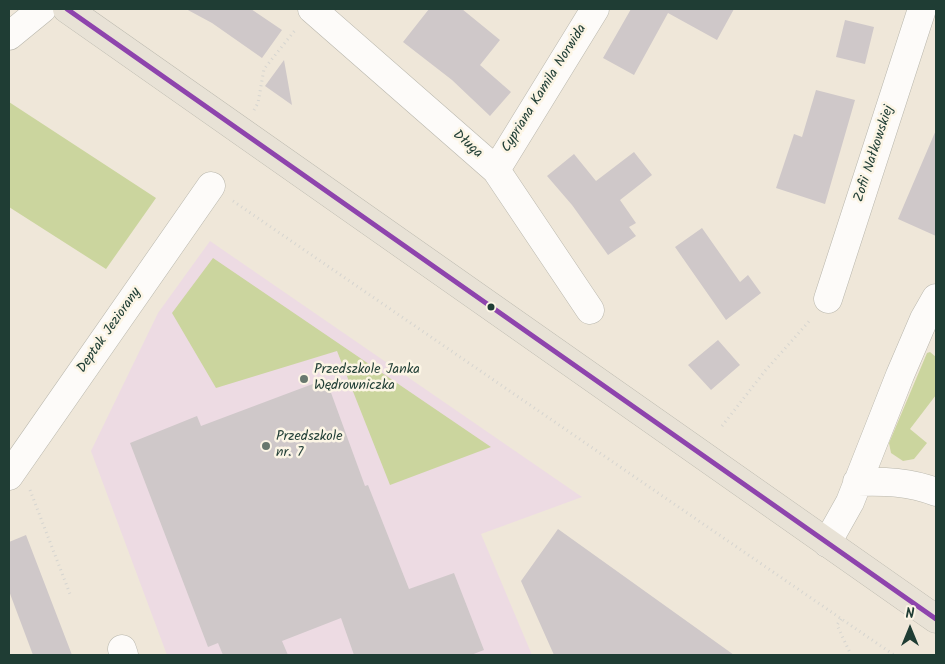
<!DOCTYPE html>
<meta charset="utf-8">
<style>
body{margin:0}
#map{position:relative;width:945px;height:664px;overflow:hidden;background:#efe7d9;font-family:Kalam,sans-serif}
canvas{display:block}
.frame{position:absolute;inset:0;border:10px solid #1f3d34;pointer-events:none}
.north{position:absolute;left:885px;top:604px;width:50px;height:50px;-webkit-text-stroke:4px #fcf5e5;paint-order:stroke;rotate:0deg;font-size:14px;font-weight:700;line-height:20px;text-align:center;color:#1f3d34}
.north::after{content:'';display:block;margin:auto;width:18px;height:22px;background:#1f3d34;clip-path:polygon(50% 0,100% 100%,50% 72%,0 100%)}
</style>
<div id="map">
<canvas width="945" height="664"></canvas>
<div class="frame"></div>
<div class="north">N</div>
</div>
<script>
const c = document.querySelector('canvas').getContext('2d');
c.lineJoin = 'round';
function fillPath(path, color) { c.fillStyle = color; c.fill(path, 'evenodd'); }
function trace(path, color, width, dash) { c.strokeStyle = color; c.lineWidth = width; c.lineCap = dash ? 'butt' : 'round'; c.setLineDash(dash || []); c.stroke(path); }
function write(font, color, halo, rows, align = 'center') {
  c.font = font + ' Kalam,sans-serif'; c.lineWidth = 5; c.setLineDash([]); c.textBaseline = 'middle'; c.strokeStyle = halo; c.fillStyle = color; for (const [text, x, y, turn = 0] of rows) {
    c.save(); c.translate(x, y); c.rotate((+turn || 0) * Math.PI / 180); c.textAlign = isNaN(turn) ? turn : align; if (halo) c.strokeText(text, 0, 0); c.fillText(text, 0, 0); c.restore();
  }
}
fillPath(new Path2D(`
 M210,241l372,256 -101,37 51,121h-365l-76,-204 67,-138z`), '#eddbe3');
fillPath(new Path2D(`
 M9,102l147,96 -50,71 -97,-62z
 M213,258l278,189 -101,38 -53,-134 -121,37 -44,-75z
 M930,352l6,5v38l-26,34 17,14 -13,16 -11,2 -12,-8 -2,-10 38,-90z`), '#cbd59e');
fillPath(new Path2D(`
 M186,9h65l31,21 -20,28 -50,-35z
 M429,9h33l38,31 -20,25 31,27 -21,24 -38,-36 -49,-38z
 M631,9h103l-17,31 -49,-27 -34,62 -31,-17z
 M845,20l29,7 -9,37 -29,-7z
 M284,60l8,45 -27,-19z
 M816,90l39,10 -30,104 -49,-16 18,-54 8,3z
 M936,130v106l-38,-17z
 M634,152l18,23 -32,25 16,23 -7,4 7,9 -28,19 -36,-50 -25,-29 27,-22 22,27z
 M702,228l38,54 8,-7 13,18 -35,27 -51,-73z
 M718,340l22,25 -29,25 -23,-25z
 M326,379l39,107 3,-1 41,104 45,-16 30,77 -13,5h-117l-13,-37 -59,23 6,14h-65l-5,-12 -10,4 -78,-204 67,-27 4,10z
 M558,529l176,126h-180l-33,-74z
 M26,535l46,120h-39l-24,-64v-49z`), '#cfc8c9');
const minor = new Path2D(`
 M312,9l184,161 94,140
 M9,36l33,-27
 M496,170l99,-161
 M828,299l94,-290
 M9,476l202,-290
 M857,482c28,-1 53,0 79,10
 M827,543l23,-41 50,-127 24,-56 12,-21
 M122,649l2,6`);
const major = new Path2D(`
 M67,9l869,610`);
trace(minor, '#b8b6ac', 29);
trace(major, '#b8b6ac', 29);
trace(new Path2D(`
 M254,110l4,-7 6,-34 32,-40
 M233,201l661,454
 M722,426l43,-55 46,-52
 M30,490l40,104
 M841,619l-4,6 14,30`), '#d6d5d0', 3, [1, 4]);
trace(minor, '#fdfbf9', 28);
trace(major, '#e8e2d6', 28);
trace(new Path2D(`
 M67,9l869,610`), '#8e44ad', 5);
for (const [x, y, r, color] of [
 [491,307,4.5,"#1f3d34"],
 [304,379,5,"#68786e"],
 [266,446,5,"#68786e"]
]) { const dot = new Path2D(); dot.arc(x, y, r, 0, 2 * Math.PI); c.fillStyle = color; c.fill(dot); trace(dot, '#fcf5e5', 2); }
write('14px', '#1f3d34', '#fcf5e5', [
 ["Cypriana Kamila Norwida",545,89,-58],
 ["Długa",467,145,41],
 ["Zofii Nałkowskiej",875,154,-72],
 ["Deptak Jeziorany",110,331,-55]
]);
write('14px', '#1f3d34', '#fcf5e5', [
 ["Przedszkole Janka",314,371],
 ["Wędrowniczka",314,387],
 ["Przedszkole",276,438],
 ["nr. 7",276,454]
], 'left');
</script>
